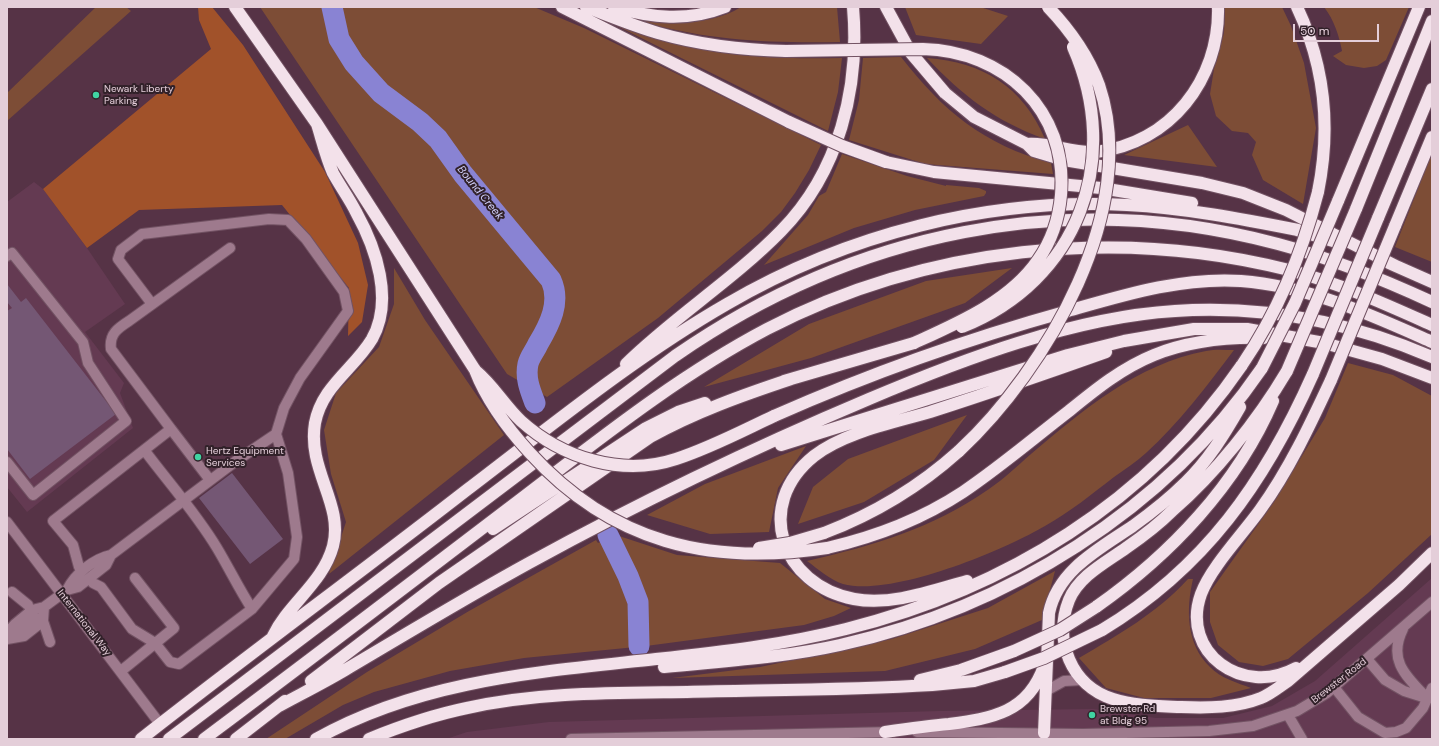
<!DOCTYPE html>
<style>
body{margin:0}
#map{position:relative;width:1439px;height:746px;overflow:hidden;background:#563346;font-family:"DM Sans",sans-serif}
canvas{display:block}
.frame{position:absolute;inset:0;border:8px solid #e4ced9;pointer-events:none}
.scale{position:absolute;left:1293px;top:24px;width:86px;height:18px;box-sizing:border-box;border:2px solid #e4ced9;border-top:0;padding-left:5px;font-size:12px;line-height:14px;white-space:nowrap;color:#e4ced9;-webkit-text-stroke:3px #312129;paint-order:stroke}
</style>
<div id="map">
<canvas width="1439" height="746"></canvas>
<div class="frame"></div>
<div class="scale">50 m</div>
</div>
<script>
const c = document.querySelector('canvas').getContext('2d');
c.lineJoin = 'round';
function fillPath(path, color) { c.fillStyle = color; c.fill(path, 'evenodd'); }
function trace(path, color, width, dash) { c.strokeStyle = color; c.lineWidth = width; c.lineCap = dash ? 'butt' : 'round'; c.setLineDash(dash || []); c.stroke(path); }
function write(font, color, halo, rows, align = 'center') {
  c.font = font + ' "DM Sans",sans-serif'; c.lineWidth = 4; c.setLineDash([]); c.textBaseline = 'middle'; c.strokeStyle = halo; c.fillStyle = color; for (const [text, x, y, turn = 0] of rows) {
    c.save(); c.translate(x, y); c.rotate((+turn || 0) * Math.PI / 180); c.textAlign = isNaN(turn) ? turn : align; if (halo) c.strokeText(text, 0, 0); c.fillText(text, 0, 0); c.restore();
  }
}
fillPath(new Path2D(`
 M34,182l9,7 44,59 38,56 -40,28 39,51 -4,10 13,35 -106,84 -20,-25v-285z
 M1432,578v161h-986l21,-7 82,-10 391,-11 153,-2 63,9h67l49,-12 43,-25z`), '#643a52');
fillPath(new Path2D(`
 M96,7h30l5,4 -124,110v-28z
 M260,7h274l50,21 237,117 -12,25 -14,23 -14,19 -19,19 -104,87 -111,79 -40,-23z
 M741,7h96l3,35c-70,1 -126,-1 -194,-19v-3c31,4 68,4 95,-13z
 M905,7h75l28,9 -27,28 -65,-9z
 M1225,7h57l9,19 13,37 12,65 -13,76 -40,-24 -11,-25 4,-13 -8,-9 -16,-2 -16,-15 -6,-22 4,-25 10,-36z
 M1324,7h85l-23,53 -9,6 -13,2 -18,-3 -13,-9 9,-5c-3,-16 -8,-31 -18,-44z
 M616,23c28,9 56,20 85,26 47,9 93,10 141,9l-4,34 -10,39 -213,-106z
 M901,57c43,55 82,87 150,106l2,11 -128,-10 -76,-24 10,-40 4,-42z
 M927,58c56,4 96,29 118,81 -50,-18 -82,-43 -118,-81z
 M1188,125l29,42 -93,-12z
 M1432,153v109l-37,-15z
 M842,154l65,22 39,10v-1l33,3 7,3v2l-2,3 -69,14 -61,18 -90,37 44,-50 11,-19 7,-4z
 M394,268l31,52 79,115 -175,139 17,-52 -15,-48 -7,-44 12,-37 43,-46 15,-43z
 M1012,268l-47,35 -154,55 -107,29 105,-63 117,-43z
 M1234,350c-27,36 -55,73 -88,103 -10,9 -21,16 -32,24 -22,17 -44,35 -69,49 -43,25 -153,71 -202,58 -13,-4 -25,-15 -36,-23 68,-16 124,-32 182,-72 15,-10 28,-23 42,-35 52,-44 106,-90 175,-103 9,-2 19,-1 28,-1z
 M1348,363l45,12 39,21v138l-64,59 -80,66 -25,7 -24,-4 -21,-17 -8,-23v-30l64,-90 51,-84z
 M967,415l-33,45 -70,42 -66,22 15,-37 35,-28z
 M806,446l-28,42 -9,44 -59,2 -63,-19 58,-31z
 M616,535l61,20 103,8 45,36 26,9 -17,8 -30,9 -158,21 -122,12 -74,13 -76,21 -31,13 -58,34h-19l101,-67 102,-61 127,-71 2,3z
 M1055,571l-13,49 -67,29 -90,22 -213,7 88,-11 132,-28 96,-31z
 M1188,579h5c-7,30 -7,65 17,88 10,11 28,16 41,21l-40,10h-67l-38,-10 -27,-30c39,-23 78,-45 109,-79z`), '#7d4d36');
fillPath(new Path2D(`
 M198,7h14l31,38 82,127 33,71 10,42 -6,37 -14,14 1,-48 -67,-83 -143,5 -52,38 -44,-59 168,-140 -12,-29z`), '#a1522a');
trace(new Path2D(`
 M332,7l7,32 15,24 27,30 39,29 18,17 25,35 88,106c10,22 -1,44 -13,64 -3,7 -8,12 -10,20 -3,14 2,26 7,39
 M608,535l20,41 10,26 1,44`), '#8983d3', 21);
fillPath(new Path2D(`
 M7,284l14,18 5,-4 90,116 -86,65 -23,-30v-138l5,-3 -5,-6z
 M232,473l51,66 -33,25 -51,-66z`), '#745774');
const minor = new Path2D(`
 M7,256l5,-3 71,89 5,21 38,58 -93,74 -26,-33
 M171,429l39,51
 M145,451c24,32 51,62 72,97 12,20 22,41 35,61
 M7,522l153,202
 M79,567l-6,-22 -20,-24 118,-92 -60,-80c-2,-15 7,-21 18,-28l101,-73
 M93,583l8,4 31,42 23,14 15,19 9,2 73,-55 42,-50 3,-22 -9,-64 -12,-39 8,-26 16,-30 48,-67 -4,-19 -38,-53 -18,-19 -19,-1 -127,15 -21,16 -3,9 34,45
 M67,590c8,-16 26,-31 44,-35l125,-94 40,-27
 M12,592l16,13
 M43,621l7,21
 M1403,629c-16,32 4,48 25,70
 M7,633l8,-9 17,-14 12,-3 23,-17 11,-3 28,-22 5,-10
 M9,636l27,-18
 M7,639l17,-3 19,-15 1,-14
 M1367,659l18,21 19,11 22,7
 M121,671l53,-43 -39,-50
 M1334,687l24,30 27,16 11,-1 10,-4 17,-20 9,-20
 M1046,691l18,-10 18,-1
 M1288,715l14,24
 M917,732l166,2 126,-3 44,-5 44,-15 30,-18 105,-91
 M571,739l322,-7`);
const highway = new Path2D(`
 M235,7l82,117 158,246
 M562,7l227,115
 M586,7c24,9 48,19 72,26 42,12 84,17 128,18
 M614,7c38,11 73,15 111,0
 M886,7l25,46 34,40 29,24 53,27 7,7 30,9 138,23 41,10 43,17 110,56
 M1297,7c28,59 34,121 21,185
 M1027,144c23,-2 45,10 69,8 74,-8 124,-73 122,-145
 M886,162l48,10 167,16 91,15
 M1338,201l81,-194
 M1356,209l76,-188
 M1378,218l54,-129
 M1395,226l37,-89
 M1297,230l36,11
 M1389,263l43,19
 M626,364c49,-48 107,-84 155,-133 58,-59 79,-143 72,-224
 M1287,371c-29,49 -72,103 -115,140 -14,14 -30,26 -46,37 -21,15 -47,28 -57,52 -16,40 2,86 44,99 21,7 46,7 68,8 27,1 55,1 80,-9 10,-4 18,-11 27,-17l111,-96 33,-32
 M784,381l130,-38
 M774,416c95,-42 193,-77 294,-105 56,-16 114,-34 173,-30 68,5 130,34 191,61
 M781,445l287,-90 56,-14 70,-12h53l77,14 58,16 50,19
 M493,529l153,-101 32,-16 27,-9
 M824,533c50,-19 95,-46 135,-82
 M827,548c48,-11 95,-29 136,-56 37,-25 71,-54 106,-81 27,-22 53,-43 85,-56 35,-14 73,-18 110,-17
 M967,581c-36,10 -76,25 -113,18 -73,-14 -101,-94 -40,-143 31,-24 79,-33 116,-44 59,-19 117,-39 176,-60
 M1096,607c74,-52 141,-122 177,-206
 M1102,630c103,-62 163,-148 211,-256
 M273,636c16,-33 50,-53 60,-90 11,-42 -26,-76 -18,-123 7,-37 39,-54 57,-84 22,-39 4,-91 -16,-127 -7,-14 -16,-26 -23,-39 -7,-16 -11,-33 -16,-49
 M664,667c59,-6 118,-9 176,-22 167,-37 325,-135 422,-277
 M1296,668c-53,29 -116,-15 -95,-74 10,-27 41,-59 59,-84 29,-40 50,-85 71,-130
 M920,680l41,-10 53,-19
 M311,681l128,-98 211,-146c45,-25 93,-42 141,-58
 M279,706c22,-12 44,-23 66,-36 61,-36 122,-73 184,-107 111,-61 224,-115 340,-164 92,-39 205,-82 306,-88 90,-6 175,11 257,46
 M885,732c21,-3 42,-6 64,-8 43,-6 79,-11 95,-58
 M1044,733l5,-120c9,-43 50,-64 84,-87 18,-13 36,-27 52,-43 23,-22 39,-48 55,-76
 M141,739c108,-85 219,-166 327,-250 84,-64 167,-132 259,-185 120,-70 261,-106 400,-99 58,3 115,14 171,25
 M169,739l506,-383c179,-124 391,-169 603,-112 53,14 104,35 154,58
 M204,739c102,-76 204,-154 305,-231 83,-63 165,-130 258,-179 158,-82 349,-103 522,-59 50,13 96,34 143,55
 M236,739l49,-38
 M316,739c105,-59 223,-67 340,-80 64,-7 127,-14 190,-30 160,-40 302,-127 396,-264
 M369,739c32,-13 64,-24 98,-31 72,-16 146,-15 220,-16 82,-2 163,-2 245,-7l42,-4 31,-9`);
trace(minor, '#725263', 12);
trace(highway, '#725263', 14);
trace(minor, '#9e7a8d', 10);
trace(highway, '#f3e1ea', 12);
const highwayBridge = new Path2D(`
 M786,51l137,-2c81,2 145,61 138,146 -2,23 -9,45 -23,65 -28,41 -80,63 -124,83
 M789,122l53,24 44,16
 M962,327c116,-46 161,-167 111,-280
 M1242,365c36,-53 60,-111 76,-173
 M1262,368l33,-65 43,-102
 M475,370c12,31 33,59 55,83 82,90 180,113 297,95
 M476,371c18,15 28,34 45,50 41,37 101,56 155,38 34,-11 66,-28 98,-43
 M1287,371l69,-162
 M1313,374l65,-156
 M1331,380l64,-154
 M959,451c88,-82 182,-242 140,-366 -11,-30 -29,-55 -51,-78
 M759,548l31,-5 34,-10
 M1014,651l46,-21 36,-23
 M1005,672l39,-14 58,-28`);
trace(highwayBridge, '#725263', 14, []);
trace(highwayBridge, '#f3e1ea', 12);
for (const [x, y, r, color] of [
 [96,95,4,"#40d4a2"],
 [198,457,4,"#40d4a2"],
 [1092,715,4,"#40d4a2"]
]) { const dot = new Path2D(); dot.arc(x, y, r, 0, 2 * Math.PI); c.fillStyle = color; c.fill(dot); trace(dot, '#312129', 1.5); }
write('10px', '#e4ced9', '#312129', [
 ["Newark Liberty",104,89],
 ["Parking",104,101],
 ["Hertz Equipment",206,451],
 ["Services",206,463],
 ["Brewster Rd",1100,709],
 ["at Bldg 95",1100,721]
], 'left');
write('10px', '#e4ced9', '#312129', [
 ["International Way",84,623,52],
 ["Brewster Road",1339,681,-38]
]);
write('italic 11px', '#d2d1fc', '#312129', [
 ["Bound Creek",480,193,51]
]);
</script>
